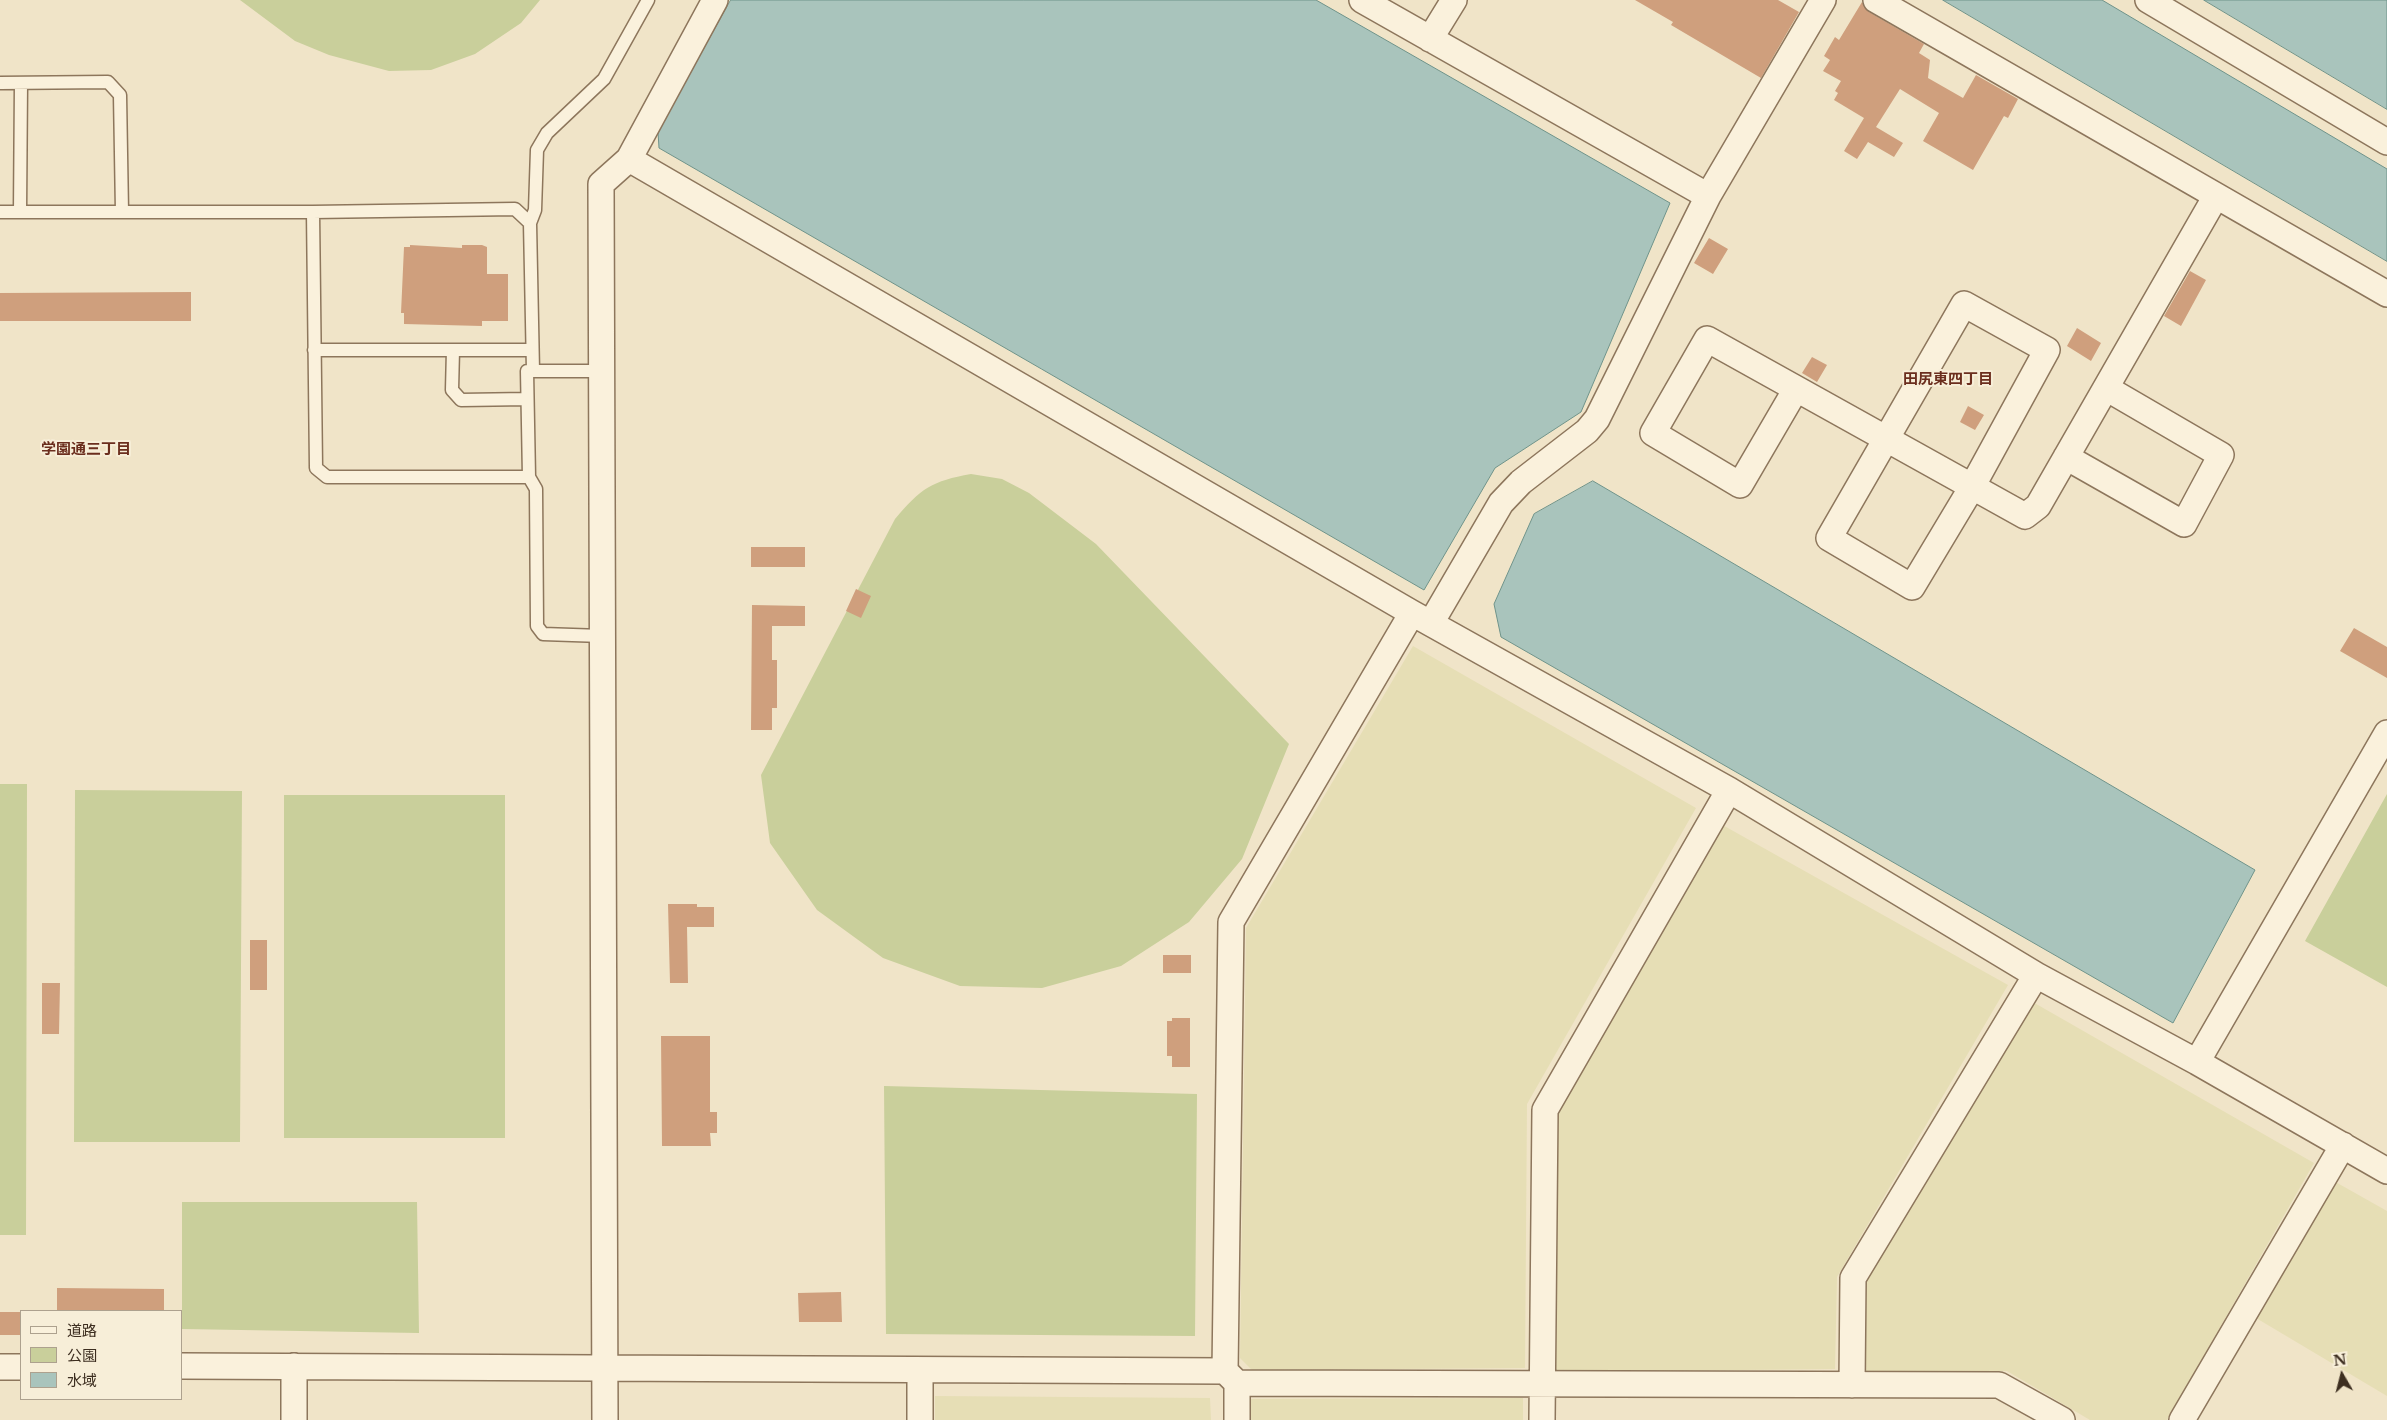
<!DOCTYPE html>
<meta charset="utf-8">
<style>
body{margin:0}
#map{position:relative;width:2387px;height:1420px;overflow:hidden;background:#f0e4c8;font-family:"Libre Baskerville","Noto Sans JP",serif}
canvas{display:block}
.legend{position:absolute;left:20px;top:1310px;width:162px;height:90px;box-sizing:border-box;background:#f7eed8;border:1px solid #ada18e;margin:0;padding:6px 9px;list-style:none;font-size:15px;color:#3d2e20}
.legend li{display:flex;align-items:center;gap:10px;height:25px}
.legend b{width:25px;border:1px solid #ada18e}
.north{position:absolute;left:2317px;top:1350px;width:50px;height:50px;-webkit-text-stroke:4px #f7eed8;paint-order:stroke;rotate:352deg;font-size:14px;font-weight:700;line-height:20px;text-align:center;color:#3d2e20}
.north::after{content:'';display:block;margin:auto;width:18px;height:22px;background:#3d2e20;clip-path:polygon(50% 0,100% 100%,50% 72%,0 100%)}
</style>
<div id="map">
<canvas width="2387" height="1420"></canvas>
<ul class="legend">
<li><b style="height:6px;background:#faf1dc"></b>道路</li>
<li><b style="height:14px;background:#c9cf9b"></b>公園</li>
<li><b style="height:14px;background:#a9c4bc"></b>水域</li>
</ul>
<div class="north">N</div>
</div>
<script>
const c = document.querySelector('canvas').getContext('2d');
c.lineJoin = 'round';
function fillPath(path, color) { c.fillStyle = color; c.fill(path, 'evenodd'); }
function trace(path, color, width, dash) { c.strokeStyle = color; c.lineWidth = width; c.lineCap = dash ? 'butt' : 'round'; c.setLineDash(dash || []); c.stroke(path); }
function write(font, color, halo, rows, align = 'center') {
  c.font = font + ' "Libre Baskerville","Noto Sans JP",serif'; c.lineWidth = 4; c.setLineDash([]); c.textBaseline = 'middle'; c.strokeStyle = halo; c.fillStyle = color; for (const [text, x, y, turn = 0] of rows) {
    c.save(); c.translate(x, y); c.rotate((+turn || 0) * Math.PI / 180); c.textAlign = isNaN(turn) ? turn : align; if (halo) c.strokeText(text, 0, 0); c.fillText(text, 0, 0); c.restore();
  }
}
fillPath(new Path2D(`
 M1413,646l283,162 -169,296 -2,264 -273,2 -12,-12 6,-430z
 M1719,823l289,162 -171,292 -2,92 -280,3v-261z
 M2031,1001l283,162 -147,257h-77l-83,-49h-142l-2,-90z
 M2332,1180l55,31v185l-131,-78z
 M935,1396l275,2 1,22h-276z
 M1523,1398v22h-272v-21z`), '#e6deb5');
fillPath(new Path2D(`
 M240,0h300l-19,23 -46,31 -44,16 -42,1 -60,-16 -34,-14z
 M971,474l31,5 27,14 67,51 193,200 -47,115 -53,63 -68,44 -79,22 -82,-2 -77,-28 -66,-48 -47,-67 -9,-68 134,-256c26,-31 37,-38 76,-45z
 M0,784h27l-1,451h-26z
 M75,790l167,1 -2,351h-166z
 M2387,794v193l-82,-46z
 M284,795h221v343h-221z
 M884,1086l313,8 -2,242 -309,-2z
 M182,1202h235l2,131 -237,-4z`), '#c9cf9b');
const water = new Path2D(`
 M731,0h585l354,203 -89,209 -86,56 -71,122 -765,-442 -1,-16z
 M1943,0h159l285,169v92z
 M2204,0h183v109z
 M1593,481l662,389 -82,153 -672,-386 -7,-33 40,-90z`);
fillPath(water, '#a9c4bc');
trace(water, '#6f938a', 1);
fillPath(new Path2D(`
 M1635,0h143l21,12 -38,66 -90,-53 2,-3z
 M1862,2l7,10 55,32 -5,9 11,7 -2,18 35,20 13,-23 42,24 -10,19 -4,-2 -31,54 -50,-29 16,-28 -39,-24 -24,38 27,16 -9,14 -26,-15 -11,17 -13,-8 20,-33 -30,-18 4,-7 -3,-2 6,-10 -18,-10 7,-11 -6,-4 11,-19 4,3z
 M1709,238l19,11 -15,25 -19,-11z
 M410,245l52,3v-3h20l5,2v27h21v47h-26v5l-78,-2v-11h-3l3,-66h6z
 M2190,271l16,9 -25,46 -17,-10z
 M191,292v29h-191v-28z
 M2077,328l24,15 -10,18 -24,-15z
 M1812,357l15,8 -10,17 -15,-9z
 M1968,406l16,9 -9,15 -15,-8z
 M751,547h54v20h-54z
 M856,589l15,7 -10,22 -15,-7z
 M752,605l53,1v20h-33v34h5v48h-5v22h-21z
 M2354,628l33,19v31l-47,-27z
 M668,904h29v3h17v20h-27l1,56h-18z
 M250,940h17v50h-17z
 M1163,955h28v18h-28z
 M42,983h18l-1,51h-17z
 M1172,1018h18v49h-18v-11h-5v-35h5z
 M661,1036h49v76h7v21h-7l1,13h-49z
 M57,1288l107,1v22h-107z
 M841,1292l1,30h-43l-1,-29z
 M0,1312h21v23h-21z`), '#cf9f7d');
const lane = new Path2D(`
 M0,83l108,-1 12,13 2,117
 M0,212h313l3,256 11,9h202l-2,-106h74
 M20,212l1,-129
 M313,212l202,-3 15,14
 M314,350h218
 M453,350l-1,40 9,10 66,-1
 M533,371l-3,-148 5,-13 2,-60 10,-17 57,-54 44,-79
 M529,477l7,12 1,137 6,8 59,2`);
const street = new Path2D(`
 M1362,0l346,196
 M1876,0l511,294
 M2148,0l239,142
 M1430,39l24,-39
 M629,159l783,454 317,177 307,185 161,87 190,109
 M1964,304l83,46 -75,137 -60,100 -83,-49z
 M1796,389l-56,96 -87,-52 54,-94 318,177 13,-10 178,-310
 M2066,457l118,67 37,-69 -115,-67
 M1431,623l70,-120 20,-21 66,-51 10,-12 111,-223 115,-196
 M2197,1062l190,-329
 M181,1366l1044,5 12,12 762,2 63,35
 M294,1366v54
 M0,1367h21
 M1225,1371l6,-449 181,-309
 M1237,1383v37
 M1852,1385l1,-107 183,-303
 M605,1420l-4,-1236 28,-25 86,-159
 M920,1420v-50
 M1542,1420l3,-310 184,-320
 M2182,1420l161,-275`);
trace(lane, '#8d765c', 15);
trace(street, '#8d765c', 28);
trace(lane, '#faf1dc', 12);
trace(street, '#faf1dc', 25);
write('bold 15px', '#6b2e1e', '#f7eed8', [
 ["田尻東四丁目",1948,380],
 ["学園通三丁目",86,450]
]);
</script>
